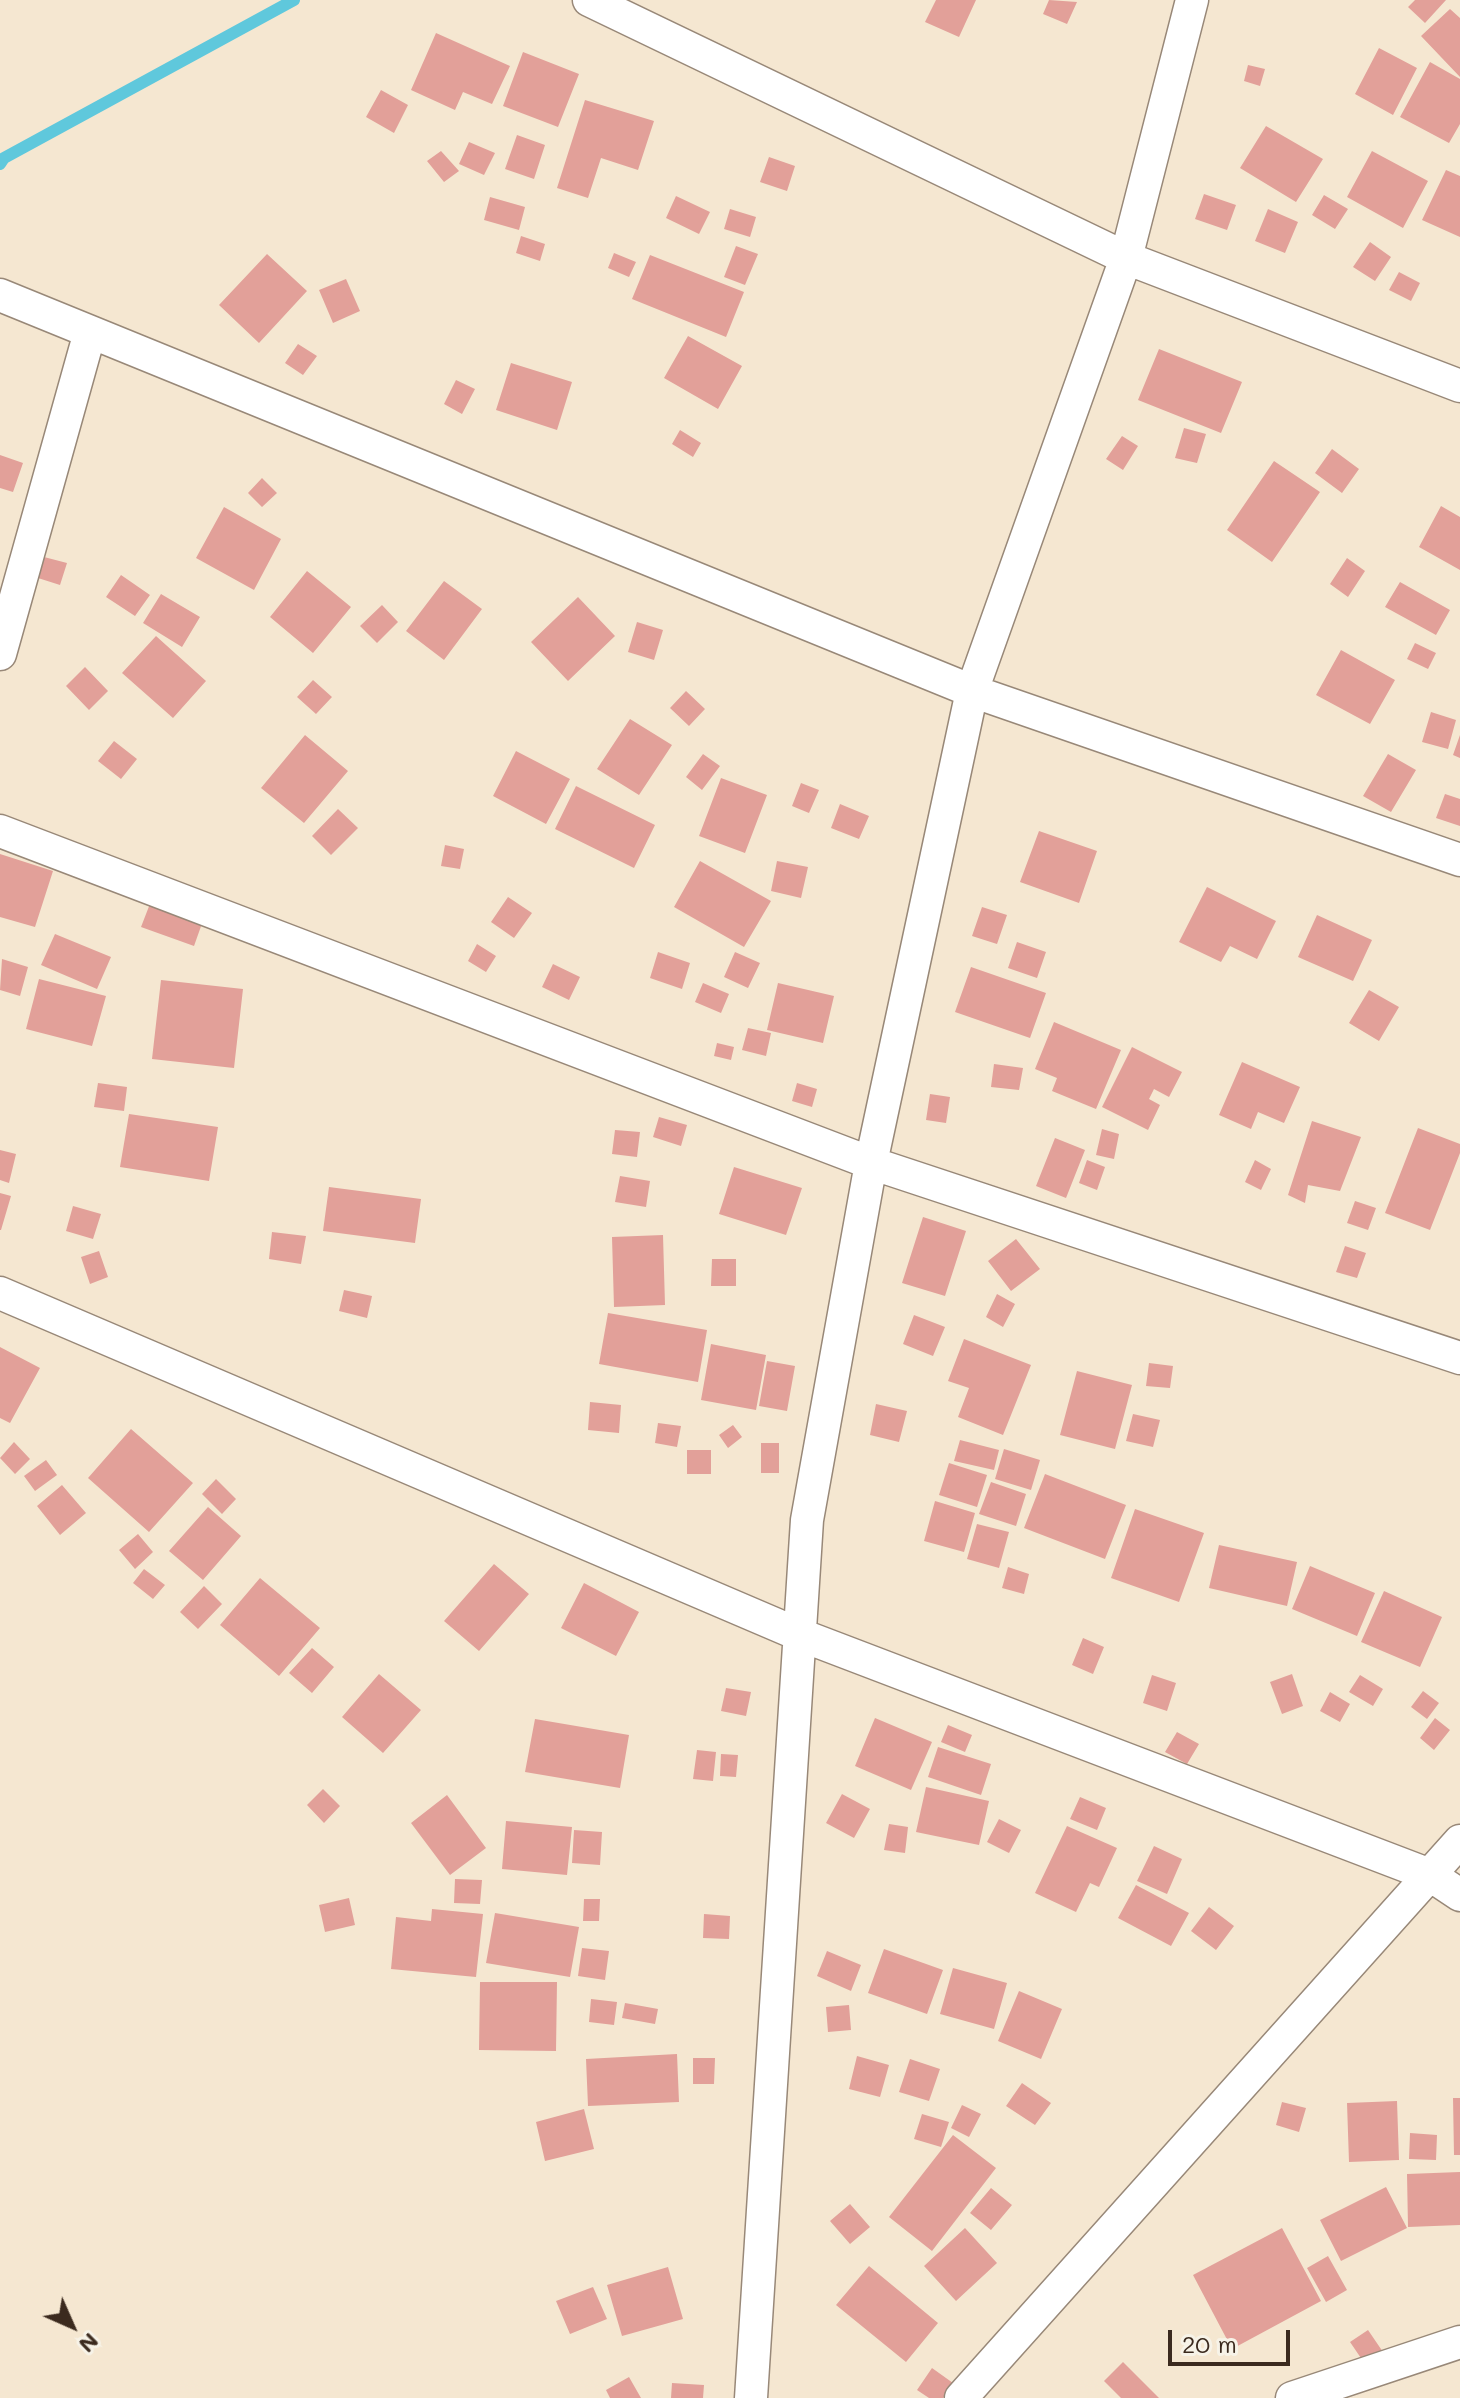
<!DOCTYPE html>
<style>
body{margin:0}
#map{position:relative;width:1460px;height:2398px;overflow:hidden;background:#f5e7d1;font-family:Mali,sans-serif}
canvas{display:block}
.north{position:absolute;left:32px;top:2286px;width:80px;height:80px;-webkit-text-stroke:6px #f7f3e8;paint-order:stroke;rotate:135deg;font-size:22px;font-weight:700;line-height:32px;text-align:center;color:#3b2a1e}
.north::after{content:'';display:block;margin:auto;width:28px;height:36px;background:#3b2a1e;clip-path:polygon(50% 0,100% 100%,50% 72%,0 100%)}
.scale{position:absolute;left:1168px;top:2330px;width:122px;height:36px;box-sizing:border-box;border:4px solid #3b2a1e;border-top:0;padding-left:10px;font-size:24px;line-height:28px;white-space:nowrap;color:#3b2a1e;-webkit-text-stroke:6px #f7f3e8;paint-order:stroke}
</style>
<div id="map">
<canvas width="1460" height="2398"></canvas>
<div class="north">N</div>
<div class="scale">20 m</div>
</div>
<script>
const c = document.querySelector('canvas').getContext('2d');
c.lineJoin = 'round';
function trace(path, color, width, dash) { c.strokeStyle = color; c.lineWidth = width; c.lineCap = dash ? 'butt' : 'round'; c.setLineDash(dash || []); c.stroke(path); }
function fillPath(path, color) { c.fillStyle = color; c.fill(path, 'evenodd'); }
trace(new Path2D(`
 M0,164l4,-6 290,-158`), '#5fc8dc', 12);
fillPath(new Path2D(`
 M936,0h40l-17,37 -34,-15z
 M1049,0l28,2 -10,22 -24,-10z
 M1415,0h31l-21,23 -17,-16z
 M1450,9l10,9v59l-39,-41z
 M436,33l74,33 -18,38 -29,-12 -8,18 -44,-20z
 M1379,48l38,20 -24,47 -38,-21z
 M523,52l56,22 -21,53 -55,-21z
 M1430,62l30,17v45l-11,19 -49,-26z
 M1248,65l17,4 -5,17 -16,-5z
 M381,90l27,15 -14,28 -28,-16z
 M585,100l69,21 -16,49 -37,-12 -13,40 -31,-10z
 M1266,126l57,33 -27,43 -56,-34z
 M517,135l28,10 -11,34 -29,-10z
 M469,142l26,11 -11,22 -25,-11z
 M441,151l18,20 -15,11 -17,-21z
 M1372,151l56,30 -25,47 -56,-31z
 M769,157l26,9 -8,25 -27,-9z
 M1446,170l14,6v61l-38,-17z
 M1204,194l32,11 -9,25 -32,-11z
 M1324,195l24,14 -13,20 -23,-14z
 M676,196l34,16 -11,22 -33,-16z
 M490,197l35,10 -6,23 -35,-10z
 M730,209l26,8 -6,20 -26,-8z
 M1268,209l30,13 -13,31 -30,-12z
 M521,236l24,8 -5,17 -24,-8z
 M1370,242l21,15 -16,24 -22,-14z
 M736,246l22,8 -13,31 -21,-8z
 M614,253l22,9 -7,15 -21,-9z
 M267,254l40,37 -48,52 -40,-38z
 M650,255l94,37 -18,45 -94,-38z
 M1399,272l21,11 -9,18 -22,-11z
 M346,279l14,32 -27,12 -14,-33z
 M688,336l54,30 -24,43 -54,-31z
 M298,344l19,12 -14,19 -18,-12z
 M1159,349l83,33 -21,51 -83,-33z
 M511,363l61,19 -15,48 -61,-20z
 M456,380l19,9 -13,25 -18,-10z
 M1184,428l22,6 -9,29 -22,-5z
 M680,430l21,13 -8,14 -21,-13z
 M1122,436l16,10 -15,24 -17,-11z
 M1332,449l27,20 -17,24 -27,-20z
 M0,455l23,8 -10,29 -13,-4z
 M1274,461l46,31 -48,70 -45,-32z
 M262,478l15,15 -15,14 -14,-14z
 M1441,506l19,11v53l-41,-23z
 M224,507l57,32 -27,51 -58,-32z
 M44,557l23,6 -7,22 -22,-7z
 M1347,558l18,13 -17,26 -18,-13z
 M307,571l44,36 -38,46 -43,-36z
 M121,575l29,20 -15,21 -29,-19z
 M444,581l38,28 -38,51 -38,-29z
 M1400,582l50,28 -14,25 -51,-28z
 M161,594l39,23 -18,30 -39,-24z
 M578,597l37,39 -47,45 -37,-39z
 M382,605l16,17 -21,21 -17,-17z
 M637,622l26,8 -9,30 -26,-8z
 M156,636l50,45 -33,37 -51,-45z
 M1415,643l21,10 -8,16 -21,-10z
 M1341,650l54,30 -25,44 -54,-29z
 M85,667l23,24 -19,19 -23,-24z
 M313,680l19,17 -16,17 -19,-17z
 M686,691l19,18 -16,17 -19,-18z
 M1431,712l25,8 -8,29 -26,-7z
 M630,719l42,26 -33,50 -42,-26z
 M305,735l43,36 -44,52 -43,-35z
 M1460,735v23l-7,-3z
 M114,741l23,18 -16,20 -23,-18z
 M516,751l54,28 -24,45 -53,-28z
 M703,754l17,12 -18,24 -16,-13z
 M1388,754l28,16 -25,42 -28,-16z
 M721,778l46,17 -22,58 -46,-17z
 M801,783l18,7 -10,23 -17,-7z
 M576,786l79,39 -21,43 -79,-39z
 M1445,794l15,5v27l-24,-8z
 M840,804l29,12 -10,23 -28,-11z
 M338,809l20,19 -27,27 -19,-19z
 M1039,831l58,20 -18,52 -59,-21z
 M445,845l19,4 -4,20 -19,-3z
 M0,854l53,17 -18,56 -35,-10z
 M700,861l71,40 -27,46 -70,-40z
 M777,861l31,6 -7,31 -30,-7z
 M1207,887l69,34 -19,38 -27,-13 -9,16 -42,-20z
 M153,896l52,19 -11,31 -53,-19z
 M508,897l24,16 -18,25 -23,-16z
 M982,907l25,8 -10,29 -25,-8z
 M1317,915l55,25 -19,41 -55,-24z
 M55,934l56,23 -14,32 -56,-24z
 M1017,942l29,10 -9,26 -29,-10z
 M477,944l19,12 -10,16 -18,-11z
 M658,952l32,11 -8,26 -32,-11z
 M735,952l25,11 -12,25 -24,-11z
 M2,959l26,8 -8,29 -20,-6z
 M553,964l27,13 -11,23 -27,-13z
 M971,967l75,26 -16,45 -75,-26z
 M39,979l67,17 -14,50 -66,-17z
 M161,980l82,9 -9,79 -82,-9z
 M703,983l26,11 -8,19 -26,-11z
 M778,983l56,13 -11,47 -56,-13z
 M1369,990l30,17 -20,34 -30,-18z
 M1054,1022l67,28 -25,59 -44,-18 5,-13 -22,-9z
 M748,1028l23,5 -5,23 -24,-6z
 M717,1043l17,4 -3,13 -17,-4z
 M1132,1047l50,25 -13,25 -15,-8 -5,10 11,6 -12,25 -46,-23z
 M1242,1062l58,25 -16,36 -26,-11 -7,17 -32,-14z
 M994,1064l29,4 -4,22 -28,-3z
 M98,1083l29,4 -3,24 -30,-4z
 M797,1083l20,6 -5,18 -20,-6z
 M930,1094l20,3 -4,26 -20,-3z
 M129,1114l89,13 -9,54 -89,-14z
 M659,1117l28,8 -6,21 -28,-9z
 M1312,1121l49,16 -21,54 -32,-6 -3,18 -17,-8z
 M1418,1128l42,16v9l-30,77 -45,-17z
 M1102,1129l17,5 -5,25 -18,-4z
 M615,1130l25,2 -3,25 -25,-3z
 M1055,1138l30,12 -19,48 -30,-12z
 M0,1150l16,4 -7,29 -9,-3z
 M1087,1160l18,7 -8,23 -18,-7z
 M1255,1160l16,9 -10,21 -16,-8z
 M734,1167l68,21 -16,47 -67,-21z
 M620,1176l30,5 -4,26 -31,-5z
 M329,1187l92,12 -6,44 -92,-12z
 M0,1193l11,3 -10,34h-1z
 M1355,1201l21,7 -8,22 -21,-7z
 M73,1206l28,8 -8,25 -27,-8z
 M923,1217l43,14 -21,65 -43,-13z
 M272,1232l34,4 -5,28 -32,-5z
 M663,1235l2,70 -51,2 -2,-70z
 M1016,1239l24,30 -29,22 -23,-30z
 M1345,1246l21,7 -9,25 -21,-6z
 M99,1251l9,26 -18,7 -9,-27z
 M712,1259h24v27h-25z
 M344,1290l28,6 -5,22 -28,-7z
 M997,1294l18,10 -12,23 -17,-10z
 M608,1313l99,17 -9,52 -99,-18z
 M914,1315l31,12 -12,29 -30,-12z
 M964,1339l67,26 -28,70 -45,-18 11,-29 -21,-7z
 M711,1344l55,11 -10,55 -55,-10z
 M0,1347l40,21 -30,55 -10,-5z
 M767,1361l28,5 -8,45 -28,-5z
 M1149,1363l24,3 -3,22 -24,-2z
 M1077,1371l55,14 -17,64 -55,-14z
 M590,1402l31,3 -2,28 -31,-3z
 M876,1404l31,7 -8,31 -29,-7z
 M1133,1414l27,6 -7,27 -27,-6z
 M658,1423l23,3 -4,21 -22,-4z
 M733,1425l9,12 -14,11 -9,-13z
 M131,1429l62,54 -44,49 -61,-54z
 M960,1440l39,10 -5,20 -40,-9z
 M14,1442l16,17 -15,15 -15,-16z
 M761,1443h18v30h-18z
 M1004,1449l36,11 -9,30 -36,-11z
 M687,1450h24v24h-24z
 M46,1460l11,15 -22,16 -11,-15z
 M949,1463l38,12 -10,32 -38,-12z
 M1045,1474l81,31 -21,54 -81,-31z
 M216,1479l20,20 -14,15 -20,-20z
 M991,1482l35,12 -10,32 -37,-12z
 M62,1485l24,28 -26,22 -23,-29z
 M935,1501l40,12 -11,39 -40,-11z
 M208,1507l33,29 -38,44 -34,-29z
 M1135,1509l69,24 -25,69 -68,-24z
 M977,1524l32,8 -10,36 -32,-9z
 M138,1534l15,18 -18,17 -16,-19z
 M1219,1545l78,17 -10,44 -78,-18z
 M494,1564l35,30 -50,57 -35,-30z
 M1310,1566l65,27 -18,43 -65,-27z
 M1008,1567l21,7 -5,20 -22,-6z
 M144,1569l21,16 -12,14 -20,-16z
 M260,1578l60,50 -41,48 -59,-51z
 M584,1583l55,29 -23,44 -55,-28z
 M204,1586l18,18 -24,25 -18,-17z
 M1384,1591l58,26 -22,50 -59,-25z
 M1083,1638l21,9 -11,27 -21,-9z
 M312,1648l22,19 -22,26 -23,-20z
 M379,1674l42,36 -38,43 -41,-36z
 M1292,1674l11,32 -21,8 -12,-32z
 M1152,1675l24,8 -9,28 -24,-8z
 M1360,1675l23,14 -10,17 -24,-14z
 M726,1688l25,4 -5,24 -25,-5z
 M1423,1691l16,12 -12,16 -16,-12z
 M1330,1692l20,12 -10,18 -20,-11z
 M875,1718l57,24 -21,48 -56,-24z
 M1435,1718l15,12 -16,20 -14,-12z
 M535,1719l94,16 -9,53 -95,-16z
 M948,1725l24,10 -7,17 -24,-10z
 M1177,1732l22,12 -12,20 -22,-12z
 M938,1747l53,17 -10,31 -53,-18z
 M697,1750l19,2 -3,29 -20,-2z
 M721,1754l17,1 -2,22 -16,-1z
 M926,1787l63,14 -10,44 -63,-13z
 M323,1789l17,17 -16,17 -17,-18z
 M842,1794l28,15 -16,29 -28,-15z
 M447,1795l39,53 -36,27 -39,-52z
 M1080,1797l26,11 -9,22 -27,-11z
 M999,1819l22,11 -12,23 -22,-11z
 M506,1821l66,6 -5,48 -65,-6z
 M889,1824l19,3 -3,26 -21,-3z
 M1067,1826l50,22 -18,39 -9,-4 -14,29 -41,-19z
 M574,1830l28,2 -2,33 -28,-2z
 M1154,1846l28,13 -15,35 -30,-13z
 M455,1879l27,1 -2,24 -26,-1z
 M1136,1885l53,28 -18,33 -53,-28z
 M349,1898l6,27 -30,7 -6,-27z
 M584,1899h16l-1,22h-16z
 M1209,1907l25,19 -18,24 -25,-19z
 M432,1909l51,5 -7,63 -85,-8 5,-52 35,4z
 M495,1913l84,14 -9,50 -84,-14z
 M704,1914l26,2 -1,23 -26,-1z
 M582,1948l27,3 -4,29 -27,-4z
 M884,1949l59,21 -16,44 -59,-21z
 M827,1951l34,14 -10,26 -34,-15z
 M953,1968l54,15 -13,46 -54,-15z
 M480,1982h77l-1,69 -77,-1z
 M1019,1991l43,18 -21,50 -43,-18z
 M591,1999l26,3 -3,23 -25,-3z
 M625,2003l33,6 -3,15 -33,-6z
 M849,2005l2,25 -23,2 -2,-25z
 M677,2054l2,48 -91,4 -2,-47z
 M857,2056l32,9 -9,32 -31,-8z
 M693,2058h22l-1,26h-21z
 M910,2059l30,10 -11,32 -30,-9z
 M1022,2083l29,20 -16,22 -29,-19z
 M1453,2098h7v57h-6z
 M1397,2101l2,59 -50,2 -2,-59z
 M1282,2102l24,6 -7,24 -23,-7z
 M962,2105l19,9 -12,23 -18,-9z
 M584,2109l10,40 -49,12 -9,-39z
 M922,2114l27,8 -8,25 -27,-8z
 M1410,2133l27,2 -1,25 -27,-1z
 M953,2135l43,33 -64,83 -43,-34z
 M1460,2172v53l-52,2 -1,-53z
 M1386,2187l21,41 -66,33 -21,-41z
 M991,2188l21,17 -21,25 -21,-17z
 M850,2204l20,23 -20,17 -20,-23z
 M965,2228l32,35 -41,38 -32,-35z
 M1282,2228l39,73 -89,48 -39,-74z
 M1328,2256l19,34 -21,12 -19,-34z
 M869,2266l69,57 -32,39 -70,-57z
 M668,2267l15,52 -61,17 -15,-51z
 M593,2287l14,32 -37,15 -14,-33z
 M1368,2330l15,22 -18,12 -15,-22z
 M1123,2362l36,36h-38l-17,-17z
 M932,2368l21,15 -10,15h-14l-12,-8z
 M629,2377l12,21h-31l-4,-8z
 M672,2383l32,2 -1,13h-32z`), '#e2a099');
const minor = new Path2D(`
 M589,0l537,258 334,128
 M0,295l972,396 488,169
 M0,654l90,-322
 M0,831l871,332 589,195
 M0,1293l798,341 632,241 30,20
 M751,2398l56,-878 64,-357 101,-472 154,-433 66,-258
 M961,2398l499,-557
 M1292,2398l168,-56`);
trace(minor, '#988878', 35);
trace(minor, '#fff', 32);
</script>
